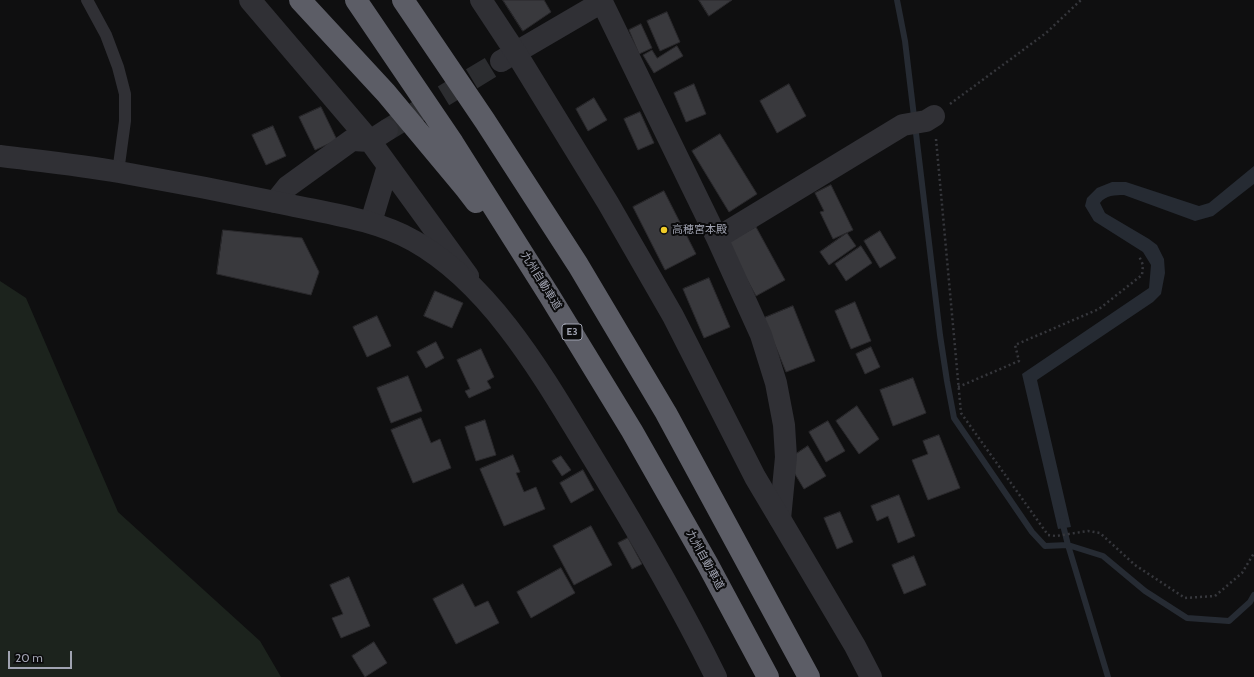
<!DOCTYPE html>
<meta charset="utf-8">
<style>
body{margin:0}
#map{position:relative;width:1254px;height:677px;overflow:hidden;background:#0f0f10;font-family:Cabin,sans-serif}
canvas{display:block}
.scale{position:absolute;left:8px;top:651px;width:64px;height:18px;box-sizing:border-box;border:2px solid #a0a3b1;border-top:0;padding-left:5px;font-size:12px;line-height:14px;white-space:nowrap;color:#a0a3b1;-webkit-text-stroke:3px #0a0a0b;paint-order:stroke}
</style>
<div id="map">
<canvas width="1254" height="677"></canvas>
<div class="scale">20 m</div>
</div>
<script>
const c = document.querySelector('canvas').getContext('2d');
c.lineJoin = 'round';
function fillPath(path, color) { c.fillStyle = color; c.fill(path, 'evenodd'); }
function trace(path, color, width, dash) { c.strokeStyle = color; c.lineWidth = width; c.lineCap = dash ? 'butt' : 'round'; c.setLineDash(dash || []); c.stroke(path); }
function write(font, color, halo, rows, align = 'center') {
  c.font = font + ' Cabin,"Noto Sans JP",sans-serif'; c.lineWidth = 4; c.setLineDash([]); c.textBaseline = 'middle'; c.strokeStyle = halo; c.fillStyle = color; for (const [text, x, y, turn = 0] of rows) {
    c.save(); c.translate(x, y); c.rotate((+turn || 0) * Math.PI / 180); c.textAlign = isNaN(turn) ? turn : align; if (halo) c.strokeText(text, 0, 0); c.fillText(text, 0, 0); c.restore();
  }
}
fillPath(new Path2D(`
 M0,281l26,17 92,214 142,129 21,36h-281z`), '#1c231d');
fillPath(new Path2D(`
 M1254,166v18l-41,32 -18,5 -71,-26c-9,0 -18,0 -24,8l5,10 44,26 8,6 7,14 1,14 -4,21 -8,8 -116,78 34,147 -13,2 -36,-155 127,-86 2,-23 -8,-13 -49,-31 -9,-15 2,-8 10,-10 15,-6h14l73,24 10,-3z`), '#262b33');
trace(new Path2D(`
 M897,0l8,41 35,294 7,46 7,37 78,114 13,14 23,-1 35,11 42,35 42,27 42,3 21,-19 4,-7
 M1062,521l6,24 40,132`), '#262b33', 6);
const building = new Path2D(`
 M503,0h41l7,12 -28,19z
 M699,0h33l-23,16z
 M667,12l13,30 -20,9 -13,-30z
 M641,24l11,24 -13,6 -10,-24z
 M677,46l6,10 -29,17 -11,-18 9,-5 5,8z
 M694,84l12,30 -20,8 -12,-29z
 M789,84l17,32 -29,17 -17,-32z
 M594,98l13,22 -19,11 -12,-22z
 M321,107l16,33 -22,10 -16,-33z
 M640,112l14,31 -16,7 -14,-31z
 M273,126l13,30 -20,9 -14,-30z
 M720,134l37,60 -28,18 -37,-61z
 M831,185l22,45 -20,9 -13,-27 4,-1 -9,-18z
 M664,191l32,63 -31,16 -32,-63z
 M756,227l29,53 -29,16 -29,-53z
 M223,230l79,8 17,34 -8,23 -94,-21z
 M880,231l16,27 -16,10 -16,-27z
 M847,233l9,13 -27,19 -9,-13z
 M861,246l11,17 -26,18 -11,-17z
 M709,278l21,49 -26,11 -21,-49z
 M435,291l28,12 -11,25 -28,-12z
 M855,302l16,39 -20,8 -16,-38z
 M793,306l22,55 -29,11 -22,-54z
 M377,316l14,30 -24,11 -14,-30z
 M436,342l8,16 -18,10 -9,-16z
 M871,347l9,20 -15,7 -9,-20z
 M481,349l13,28 -7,4 4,7 -22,10 -4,-7 5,-2 -13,-29z
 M408,376l14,35 -31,12 -14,-35z
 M913,378l13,35 -33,13 -13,-36z
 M857,406l22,33 -20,15 -23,-33z
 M421,418l10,25 9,-4 11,29 -38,15 -22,-53z
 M485,420l11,35 -20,6 -11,-34z
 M828,421l17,30 -19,11 -17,-30z
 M939,435l21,53 -32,12 -16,-40 16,-6 -5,-13z
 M808,446l18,30 -22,13 -12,-20 -2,-11z
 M513,455l7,17 -4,1 8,19 12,-5 9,22 -41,17 -24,-57z
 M561,456l10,14 -9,6 -10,-15z
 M583,470l11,20 -23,13 -11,-20z
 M899,495l16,41 -17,7 -10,-27 -11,5 -6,-15z
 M840,512l13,30 -16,7 -13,-31z
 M591,526l21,39 -38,20 -21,-39z
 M628,538l14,26 -10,5 -14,-26z
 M914,556l12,29 -22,9 -12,-29z
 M561,568l14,25 -44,25 -14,-26z
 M349,577l21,49 -29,12 -9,-20 11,-4 -13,-29z
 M463,584l12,23 13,-6 11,22 -43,21 -23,-45z
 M374,642l13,21 -22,14 -13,-21z`);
fillPath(building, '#39393d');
trace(building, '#2a292c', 1);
trace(new Path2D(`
 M387,130l114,-69`), '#2c2d30', 22, [22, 11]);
trace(new Path2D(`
 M950,104l96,-71 35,-33
 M936,139l25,274 87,122 8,1 32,-5 12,2 35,32 50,33 30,-2 27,-23 12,-20
 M958,387l61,-26 -4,-16 84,-36 43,-34 1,-10 -4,-9`), '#36373c', 2.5, [2, 3]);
trace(new Path2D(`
 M87,0l19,35 12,32 7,27v27l-7,51`), '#303035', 12);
trace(new Path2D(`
 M250,0l120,141
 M601,0l116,238 44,97 15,48 8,42 2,32 -6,62
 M501,61l101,-59
 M387,130l-17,11 98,135
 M275,202l12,-15 65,-47 18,1
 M371,222l17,-56
 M717,238l186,-113 23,-4 8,-5`), '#303035', 22);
trace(new Path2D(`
 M481,0l35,53 92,150 65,113 82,161 25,42 75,127 16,31
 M0,156c40,5 80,9 119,16 57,10 114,21 171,33 42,9 87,15 124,36 80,45 133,142 179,217 44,72 86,144 123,219`), '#303035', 22);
trace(new Path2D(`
 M300,0l86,93 80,96 10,13
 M356,0l97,143 96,152 83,136 76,134 60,112
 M403,0l82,121 93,144 88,148 143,264`), '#5c5d66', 22);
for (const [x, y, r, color] of [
 [664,230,4,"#f0cc28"]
]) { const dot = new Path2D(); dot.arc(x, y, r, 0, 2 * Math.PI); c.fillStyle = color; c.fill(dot); trace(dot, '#0a0a0b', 1.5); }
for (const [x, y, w] of [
 [572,332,20]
]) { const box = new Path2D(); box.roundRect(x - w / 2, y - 8, w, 16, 3); c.fillStyle = '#0a0a0b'; c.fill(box); trace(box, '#a0a3b1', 1); }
write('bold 10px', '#a0a3b1', null, [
 ["E3",572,332]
]);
write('11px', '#a0a3b1', '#0a0a0b', [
 ["高穂宮本殿",672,230]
], 'left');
write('11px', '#a0a3b1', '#0a0a0b', [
 ["九州自動車道",541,281,58],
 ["九州自動車道",705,560,61]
]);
</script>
